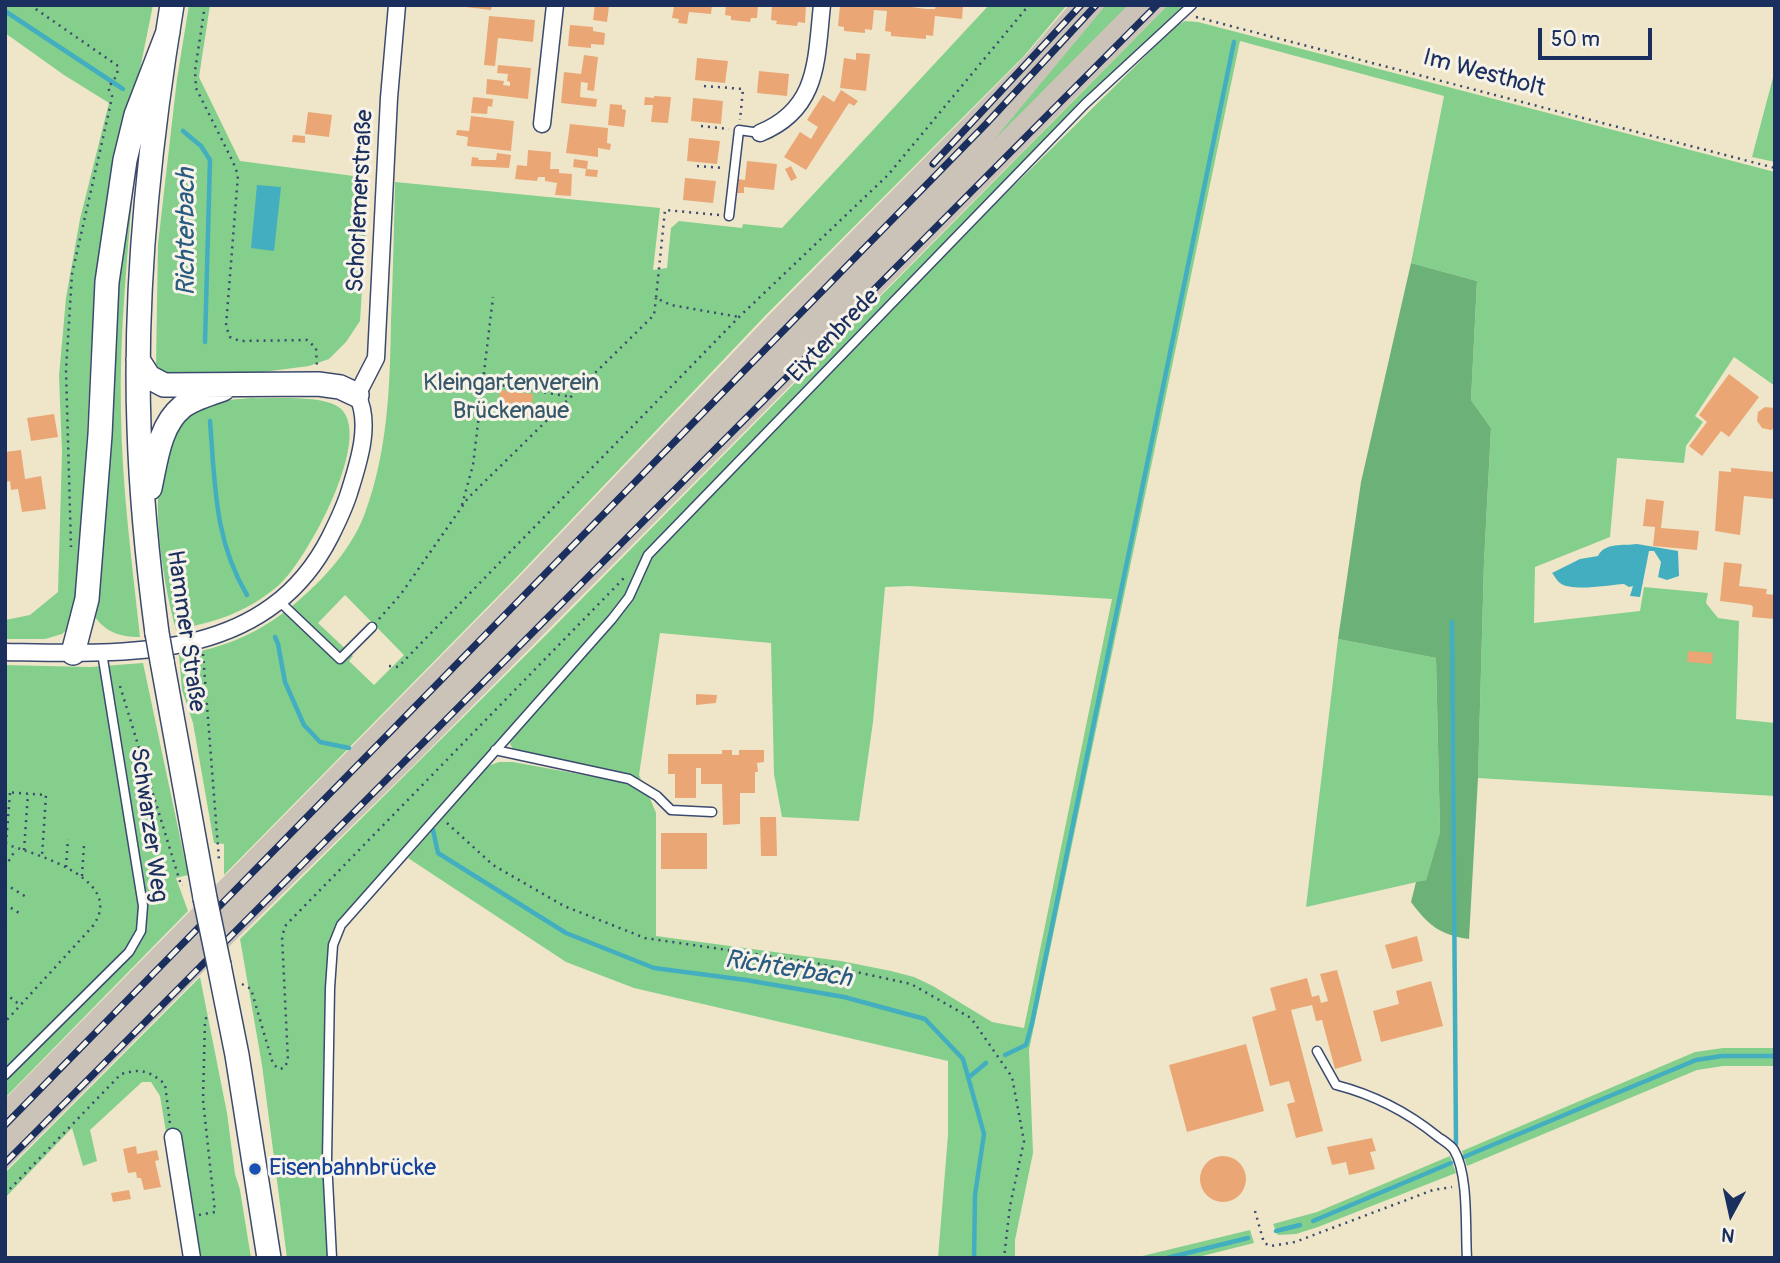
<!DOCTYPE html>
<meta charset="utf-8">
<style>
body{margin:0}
#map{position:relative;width:1780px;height:1263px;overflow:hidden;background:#efe6ca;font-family:Pangolin,sans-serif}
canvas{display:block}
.frame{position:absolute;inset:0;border:7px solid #1b2f5e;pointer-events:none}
.north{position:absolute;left:1696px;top:1179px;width:70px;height:70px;-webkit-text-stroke:5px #f7f3e8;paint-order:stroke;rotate:188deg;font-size:19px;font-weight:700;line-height:28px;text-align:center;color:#1b2f5e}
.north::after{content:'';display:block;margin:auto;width:24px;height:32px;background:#1b2f5e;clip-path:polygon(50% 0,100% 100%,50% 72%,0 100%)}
.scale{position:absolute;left:1538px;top:28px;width:114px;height:32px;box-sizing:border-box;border:4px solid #1b2f5e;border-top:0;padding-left:9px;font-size:21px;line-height:24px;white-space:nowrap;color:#1b2f5e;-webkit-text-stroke:5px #f7f3e8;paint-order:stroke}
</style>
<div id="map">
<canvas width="1780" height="1263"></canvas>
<div class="frame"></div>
<div class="north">N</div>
<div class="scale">50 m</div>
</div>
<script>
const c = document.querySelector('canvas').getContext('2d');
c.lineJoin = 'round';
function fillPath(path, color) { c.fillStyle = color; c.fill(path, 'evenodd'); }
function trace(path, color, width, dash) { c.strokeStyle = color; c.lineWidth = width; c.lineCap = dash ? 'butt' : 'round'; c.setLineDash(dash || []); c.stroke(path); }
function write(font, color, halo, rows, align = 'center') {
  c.font = font + ' Pangolin,sans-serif'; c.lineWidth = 6; c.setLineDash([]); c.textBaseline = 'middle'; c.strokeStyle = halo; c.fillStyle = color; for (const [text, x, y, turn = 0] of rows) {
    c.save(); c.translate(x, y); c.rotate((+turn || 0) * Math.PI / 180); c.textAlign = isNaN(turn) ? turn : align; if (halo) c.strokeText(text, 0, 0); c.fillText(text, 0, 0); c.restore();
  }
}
fillPath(new Path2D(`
 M1069,5h99l-756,762 -210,206 -197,198v-72l513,-521 249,-261 259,-262z`), '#cbc3b8');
fillPath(new Path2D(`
 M5,5h148l-13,64 -23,88 -17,88 -9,105 -11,233 -9,43 -9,8 -17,5h-40v-19l25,-5 28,-23 4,-140 -3,-76 7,-78 14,-79 29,-116 -45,-28 -59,-42z
 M189,5h21l-11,72 41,84 129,17 -9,143 -14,21 -17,17 -20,7 -61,8 -78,2 -9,-5 -5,-7 2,-120 19,-165z
 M989,5h78l-43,51 -260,261 -251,264 -289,294v-31l-10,-1 -21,-120 -11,-33 -3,-35c45,-6 85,-24 119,-54 27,-23 54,-53 67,-88 23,-62 25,-128 26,-193 2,-46 3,-92 4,-138l265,26 -7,62 14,-2 4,-40 8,-7 63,7 1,-4 39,4zM345,595l59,60 -30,30 -25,-24 4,-5 -35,-33z
 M1106,5h22l-135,136z
 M1168,5h16l-102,97 -437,452 -19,41 -17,21 -271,308 -10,21 -2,43 -3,171 5,99h-41l-25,-193 -22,-126 305,-303z
 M1185,21l13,1 577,150v214l-41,-29 -39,59 8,6 -17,24 -2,17 -67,-5 -7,79 -75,30 -1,56 106,-12 4,-24 64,6 -2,10 12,15 21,3 -3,98 39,4v73l-297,-18 6,-216 7,-134 -20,-28 6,-119 -66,-18 33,-167 -204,-55 -211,1009 4,103 -18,87v18h-77l10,-123v-74l-314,-73 -68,-26 -158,-104 80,-92 11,-4h14l115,21 21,13 7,17v123l185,25 50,10 23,6 19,9 59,36 32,6 88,-429 -203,-13 -24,1 -12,135 -14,99 -77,-4 -8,-43 -3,-131 -111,-10 -21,142 2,4 -127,-29 -4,-6 4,-10 118,-135 20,-43 329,-338 196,-193z
 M1775,70v92l-23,-5z
 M134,174c-6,79 -15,159 -13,239 1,75 11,149 19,224 -21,0 -34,-5 -46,-21l19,-319z
 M252,398c23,1 65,-3 85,8 42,24 -32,158 -59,180 -34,28 -61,35 -102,44 -12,-44 -24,-116 -15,-160 2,-9 6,-17 9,-25 5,-13 9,-23 20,-32 17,-13 41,-13 62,-15z
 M1338,639l98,19 4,174 -14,48 -120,27z
 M143,663l45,212 -12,3 12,33 -183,187v-433l85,2z
 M200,977l27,136 8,61 5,16 11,68h-64l-27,-162 -9,-14h-9l-52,48 7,31 -14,5 -11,-38 -67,70v-25z
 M1723,1048h52v18h-52l-26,4 -230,96 -5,-15 233,-99z
 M1450,1156l6,17 -138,54 -22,7 -18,1 -5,-11 44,-12z
 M1250,1230l4,13 -60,15h-60z`), '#85cf8c');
fillPath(new Path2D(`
 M1411,263l66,18 -6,119 20,28 -7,134 -6,216 -9,161c-29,-4 -41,-14 -58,-37l5,-20 10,-2 14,-48 -4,-174 -98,-19 23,-157z`), '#6cb278');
fillPath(new Path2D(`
 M257,185l24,2 -7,64 -23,-3z
 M1637,544l41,7 1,25 -12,4 -9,-3 3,-15 -7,-11h-5l-9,46 -10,-1 3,-10 -4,1 -5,-3c-16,1 -52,8 -64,-1 -4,-3 -5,-7 -8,-10l28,-14 18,-3c7,-14 25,-10 39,-12z`), '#42aec0');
trace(new Path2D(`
 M5,11l118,78
 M183,131l18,15 9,14 -5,182
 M210,421c5,62 4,119 37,174
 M1452,622l4,522
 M275,637l3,7 7,38 19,43 16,17 29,6
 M433,830l5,23 128,80 88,35 92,12 98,17 81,22 38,40 21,75 -9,61 -1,63
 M1005,1055l21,-10 6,-22 202,-981
 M968,1078l18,-15
 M1459,1159l237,-99 26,-4h53
 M1313,1221l138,-58
 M1276,1231l24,-6
 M1167,1258l81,-20`), '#42aec0', 4.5);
fillPath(new Path2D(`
 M466,5h26l-1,5 -25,-3z
 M595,5l14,1 -2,16 -14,-2z
 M687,5h25l-1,9 -22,-2 -2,12 -9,-1 1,-4 -7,-1 2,-11h13z
 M726,5h32l-1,13h-6l-1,4 -19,-2v-4l-6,-1z
 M772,5h34l-1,18 -7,-1 -1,4 -21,-2 1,-3 -6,-1z
 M840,5h57l29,4h9l1,-4 27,1 -1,13 -27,-3 -2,20 -7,-1v4l-35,-3v-4l-6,-1 2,-20 -13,-1 -2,20 -7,-1v4l-21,-2v-4l-6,-1z
 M489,16l46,4 -2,22 -35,-4 -3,28 -11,-1z
 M570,25l23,2v4l12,2 -1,12 -13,-1v4l-23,-2z
 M856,53l14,1 -4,37 -26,-3 4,-30 12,2z
 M584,55l14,2 -4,34 -7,-1 1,-7 -7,-1 -1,15 17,2 -1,8 -35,-4 3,-31 17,2z
 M697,58l31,3 -3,22 -30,-3z
 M498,65l33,3 -3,31 -42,-5 1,-15 17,2 -1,4 7,1v-4l-3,-1 1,-7 -11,-1z
 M759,71l30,3 -2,22 -30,-3z
 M841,90l17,11 -4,5 -5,-3 -4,6 -39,61 -22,-13 16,-25 11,7 7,-12 -11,-7 16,-25 11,7z
 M654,96l17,1 -3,26 -17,-1 2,-17h-9l1,-8 9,1z
 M473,97l20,2 -1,8 -4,-1 -1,8 -16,-1z
 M693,98l30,3 -2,23 -30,-3z
 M610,104l12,1v4l4,1 -2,17 -16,-2z
 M308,112l24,3 -3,22 -24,-3z
 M471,116l43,5 -3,30 -44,-5 1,-9 -12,-2 1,-5 12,1z
 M570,124l38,4 -1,15 4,1 -1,6 -12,-2v9l-32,-4z
 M293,135l12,1v7l-13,-1z
 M689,138l31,3 -3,23 -30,-3z
 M528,150l23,2 -1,17h9v4l13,1 -1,22 -16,-1 2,-12 -12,-2v-4h-7l-1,4 -22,-2 2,-14 10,1z
 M497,153l14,2 -2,13 -38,-2 1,-9 7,1 -1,2h18z
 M574,159l14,2 -1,8 -14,-2z
 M747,161l30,3 -3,26 -30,-3v6h-7l1,-14 7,1z
 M791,166l6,12 -6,3 -6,-12z
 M586,169l12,1 -1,7 -12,-1z
 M685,178l31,3 -3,22 -30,-3z
 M1729,374l30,23 -30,40 -8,-6 -19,25 -13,-10 18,-24 -8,-7z
 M500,390l33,4 -2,22 -33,-3z
 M1765,407l10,1v20l-4,2 -9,-2 -5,-7 1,-9z
 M54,414l4,23 -27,4 -4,-23z
 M21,450l4,29 16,-3 5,33 -24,3 -4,-23 -7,1 -1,-9 -5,1v-30z
 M1731,468l44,4v27l-31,-3 -4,39 -25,-4 4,-60 12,1z
 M1646,499l18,2 -3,27 38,3 -2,19 -44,-4 2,-19 -12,-1z
 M1724,562l18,2 -3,22 28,3 -1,5 9,1v24l-23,-2 1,-10 -2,-2 -31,-4z
 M1688,651l25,2 -1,11 -25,-2z
 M696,694l21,1 -1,8 -20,2z
 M722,750h10v5h7v-5h25v12l-7,1 1,9h-3v21h-15v31l-17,1 -1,-41h-21v-16h-5v30h-21v-24h-7v-20h54z
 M760,817h16l1,39h-16z
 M661,833h46v36h-46z
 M1417,936l6,25 -31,8 -7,-24z
 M1337,970l25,91 -27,8 -13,-49 -6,1 -4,-16 -21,5 32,121 -27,7 -9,-34 8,-2 -6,-21 -19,5 -18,-69 24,-7 -6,-22 37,-10 5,19 7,-2 2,8 7,-2 -8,-27z
 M1431,981l12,45 -62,16 -8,-31 26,-7 -3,-13z
 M1246,1044l18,67 -77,21 -18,-67z
 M1372,1138l4,13 -6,1 5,17 -26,6 -3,-13 -14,3 -5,-18z
 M136,1146l1,8 20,-4 2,10 -4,1 6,26 -17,3 -3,-12h-4l-1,-6 -8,1 -5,-24z
 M1200 1179a23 23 0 1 1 46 0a23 23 0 1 1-46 0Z
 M129,1190l2,9 -18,3 -2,-9z`), '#eaa775');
const service = new Path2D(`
 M729,216l10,-86 21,3
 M280,602l60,57 32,-32
 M495,750l134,29 28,17 14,14 41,2
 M1317,1051l19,34c39,10 70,26 101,51 5,4 13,8 17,14 15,25 11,79 13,108
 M5,1075l124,-123 12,-21 2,-25 -41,-253
 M332,1258l-5,-98 3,-172 3,-43 8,-20 271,-306 17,-22 19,-42 437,-451 107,-99`);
const minor = new Path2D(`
 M542,124l13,-119
 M760,133c59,-24 56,-73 62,-128
 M5,652c121,2 261,11 325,-115 7,-14 14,-28 19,-44 9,-29 23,-69 8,-98l19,-37 13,-260 8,-93
 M173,1137l19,121`);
const secondary = new Path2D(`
 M138,360l11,17 15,8 154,-1 22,3 17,8
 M150,488c6,-27 9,-62 32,-81 10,-8 28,-13 41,-18
 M157,633c-9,-68 -16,-137 -18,-206 -5,-141 10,-283 33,-422
 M73,653l14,-54 13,-164 7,-153 18,-122 11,-45 32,-83
 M162,661l43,237
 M219,965l18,90 32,203`);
trace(service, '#3b4a6e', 11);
trace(minor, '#3b4a6e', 19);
trace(secondary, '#3b4a6e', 26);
trace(new Path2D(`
 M30,5l88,61 -1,9 -9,13 4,8 -2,11 -38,167 -6,96 5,177
 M205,5l-10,66 1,17 37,74 5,13 -12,151 4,11 10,4 67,-1 9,8 1,19
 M1196,17l579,151
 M704,86l39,3 -3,31
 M701,126l28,3
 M697,166l27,2
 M719,215l-54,-5 -9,88 15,7 68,12
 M482,382l90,15
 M462,505l11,-40 20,-168
 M379,619l22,-25 67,-96 186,-183 2,-17
 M203,654l16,206
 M389,666l9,1 341,-350 149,-142 141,-170
 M120,686l61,199h2
 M5,792l41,3 -4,61
 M447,823l46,42 71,41 81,32 166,24 100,22 60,34 41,59 12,64 -14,65 -6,52
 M5,844c31,10 123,36 87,83l-87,95
 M6,844l4,-51
 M24,850l4,-56
 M5,867l11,-18
 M66,867l2,-28
 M82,876l2,-31
 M5,884l23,14
 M5,904l14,9
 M5,924l5,3
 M242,984l9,5 22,75 6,5 5,-1 4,-7 -6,-125 4,-11 338,-347
 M5,993l16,13
 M5,1194l116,-120c21,-6 28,-3 44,10l5,40
 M1255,1211l9,32 7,3 24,-4 138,-52 19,-3
 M199,1215l16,-3 -12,-112 2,-80 4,-7`), '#3b4a6e', 2.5, [2, 5]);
trace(service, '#fff', 8);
trace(minor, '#fff', 16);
trace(secondary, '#fff', 23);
const rail = new Path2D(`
 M933,164l148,-159
 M5,1125l981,-1001 110,-119
 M5,1163l1152,-1158`);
trace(rail, '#1b2f5e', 7);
trace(rail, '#f7f3e8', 4.5, [13]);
const secondaryBridge = new Path2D(`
 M157,633l5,28
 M205,898l14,67`);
trace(secondaryBridge, '#3b4a6e', 26, []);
trace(secondaryBridge, '#fff', 23);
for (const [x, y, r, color] of [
 [255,1169,7,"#1a4fb4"]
]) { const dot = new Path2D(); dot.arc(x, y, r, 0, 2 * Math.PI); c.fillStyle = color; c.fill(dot); trace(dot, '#f7f3e8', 2.5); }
write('24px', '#1b2f5e', '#f7f3e8', [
 ["Im Westholt",1484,74,15],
 ["Schorlemerstraße",361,201,-87],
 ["Eixtenbrede",834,336,-46],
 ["Hammer Straße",185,631,82],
 ["Schwarzer Weg",148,825,82]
]);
write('24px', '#36576a', '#f7f3e8', [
 ["Kleingartenverein",511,384],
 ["Brückenaue",511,412]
]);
write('24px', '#164399', '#f7f3e8', [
 ["Eisenbahnbrücke",269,1169]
], 'left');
write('italic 26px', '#295b80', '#f7f3e8', [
 ["Richterbach",187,232,-90],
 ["Richterbach",788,970,9]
]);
</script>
